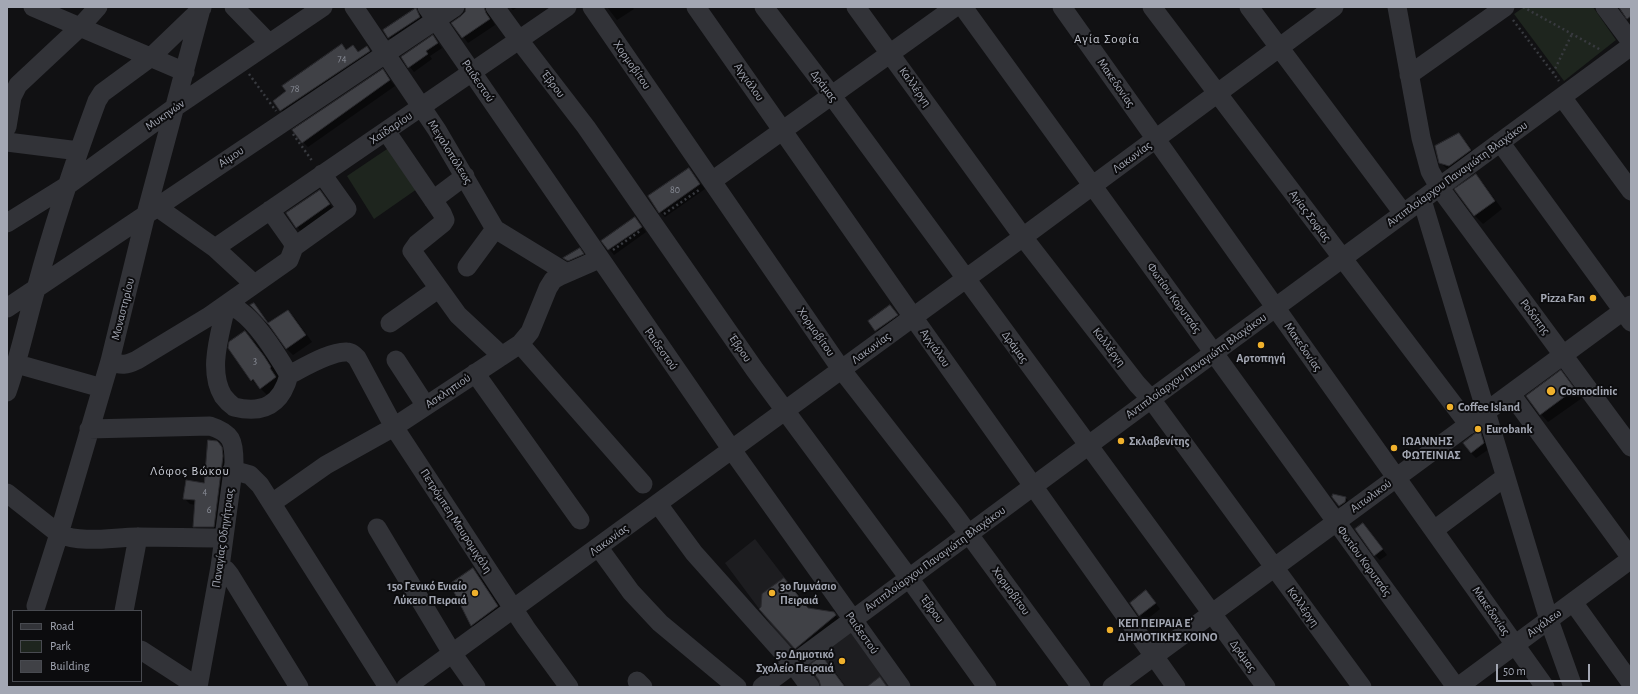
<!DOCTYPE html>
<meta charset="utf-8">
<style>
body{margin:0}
#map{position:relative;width:1638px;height:694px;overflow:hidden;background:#111113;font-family:"Alegreya Sans",sans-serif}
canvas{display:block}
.frame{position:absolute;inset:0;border:8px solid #a3a7b3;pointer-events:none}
.legend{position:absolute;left:12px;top:610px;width:130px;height:72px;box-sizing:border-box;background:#0c0c0e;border:1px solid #484a50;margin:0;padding:5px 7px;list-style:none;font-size:12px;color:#a3a7b3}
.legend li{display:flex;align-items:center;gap:8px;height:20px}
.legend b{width:20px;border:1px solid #484a50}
.scale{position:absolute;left:1496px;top:664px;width:94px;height:18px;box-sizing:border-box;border:2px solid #a3a7b3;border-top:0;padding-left:5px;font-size:12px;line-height:14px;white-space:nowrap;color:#a3a7b3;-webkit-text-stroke:3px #0c0c0e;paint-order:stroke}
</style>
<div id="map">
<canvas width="1638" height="694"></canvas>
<div class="frame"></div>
<ul class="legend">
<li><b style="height:5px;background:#323338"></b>Road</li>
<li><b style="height:11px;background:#1e251e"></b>Park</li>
<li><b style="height:11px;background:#404146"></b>Building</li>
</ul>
<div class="scale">50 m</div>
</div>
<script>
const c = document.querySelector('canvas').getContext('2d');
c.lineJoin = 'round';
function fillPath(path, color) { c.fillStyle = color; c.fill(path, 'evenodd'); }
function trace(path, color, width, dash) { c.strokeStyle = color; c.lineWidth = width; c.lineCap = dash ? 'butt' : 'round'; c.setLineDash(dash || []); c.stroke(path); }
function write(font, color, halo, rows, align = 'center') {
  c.font = font + ' "Alegreya Sans",sans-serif'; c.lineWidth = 4; c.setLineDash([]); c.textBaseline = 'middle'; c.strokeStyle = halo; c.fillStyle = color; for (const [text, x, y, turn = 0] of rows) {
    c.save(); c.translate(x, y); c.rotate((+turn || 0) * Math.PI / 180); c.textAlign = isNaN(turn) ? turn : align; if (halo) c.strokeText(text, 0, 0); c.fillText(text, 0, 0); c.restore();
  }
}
fillPath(new Path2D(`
 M755,539l53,69 24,4 4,4 -44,37 -67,-90z
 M852,631l40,56h-76l-14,-20z`), '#1d1d20');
fillPath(new Path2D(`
 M1524,7h69l23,33 -52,41 -50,-67z
 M390,147l27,42 -43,30 -27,-43z`), '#1e251e');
fillPath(new Path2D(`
 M467,7h23l-1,7 6,11 -27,18 -15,-20 13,-10z
 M510,7h8l-5,3z
 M607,7h25l2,2 -17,11z
 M416,10l5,5 4,7 -31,21 -10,-12z
 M433,36l9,12 -12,8 2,3 -18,13 -12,-15z
 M342,45l5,5 6,-4 6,7 8,-6 5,5 -86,64 -12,-15 14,-9z
 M382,70l13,16 -87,61 -5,-5z
 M1459,135l8,8 11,15 -30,12 -8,-8z
 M689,169l16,20 -40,28 -5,-5z
 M1475,175l8,8 19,26 -19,15 -8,-8 -19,-26z
 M320,191l14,19 -32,23 -15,-19z
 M635,218l11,14 -32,23 -11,-14z
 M580,249l8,10 -18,4 -5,-5z
 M253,304l7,7 9,13 -17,-19z
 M890,306l12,14 -21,16 -12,-15z
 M288,311l7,7 17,24 -19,13 -7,-7z
 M245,332l11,11 25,35 -10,21 -19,-19 -23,-33z
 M1561,372l21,26 -34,24 -7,-8z
 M1480,431l5,5 4,13 -13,9 -5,-5z
 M216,442l11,12 -7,79 -20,-1 -6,-6 2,-21 -6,-1 -6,-6 21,-14z
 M1333,497l12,1 3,2 -1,4 -5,4z
 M1363,524l24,31 -7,5 -5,-5z
 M473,569l7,7 25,38 -26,18 -7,-7z
 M784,579l11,10 15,21 23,3 11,11 -38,35 -11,-10z
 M1151,597l9,12 -15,12 -14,-18z
 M822,657l8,8 16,22h-24z`), '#0007');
const building = new Path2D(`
 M466,7h18l2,6 4,6 -28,19 -11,-15 10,-7 4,-4z
 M1619,7h12v9l-4,3z
 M416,8l4,9 -32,21 -5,-8z
 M433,35l5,8 -12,8 2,3 -20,14 -7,-11z
 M342,44l4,6 7,-5 5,7 9,-6 3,5 -90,60 -7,-10 13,-10 -4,-5z
 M383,69l7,11 -88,63 -10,-13z
 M1459,133l12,17 -22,16 -10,-3 -4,-17z
 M689,168l11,16 -41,29 -11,-17z
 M1476,174l19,27 -21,15 -20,-27z
 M320,190l10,14 -34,24 -10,-15z
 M635,217l7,10 -34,23 -7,-9z
 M580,248l4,6 -16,7 -5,-3z
 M254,303l14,20 20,-13 18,25 -20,14 -17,-24 -19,-20z
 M890,305l8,10 -23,16 -7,-10z
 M245,331l19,25 7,11 -1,1 6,9 -16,12 -7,-10 -2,2 -23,-33 1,-6z
 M1561,370l14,19 -35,26 -14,-19z
 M1480,430l4,13 -13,10 -8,-10z
 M208,440l9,1 2,2 3,4 1,9 -9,71h-21l2,-27 -12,-1 3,-19 18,3z
 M1333,494l13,3 -1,5 -6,4 -7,-9z
 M1363,523l20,26 -9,7 -19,-27z
 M473,568l25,38 -27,20 -21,-42z
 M784,578l24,30 26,4 2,3 -41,34 -36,-40 2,-2 1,-13z
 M1146,590l10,13 -17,13 -9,-13z
 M822,656l23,31h-24l-2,-7 -11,-14z
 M880,677l7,10h-20z`);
fillPath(building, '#404146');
trace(building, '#2b2b2f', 1);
trace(new Path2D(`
 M1523,7l78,43
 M1513,20l46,61
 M1553,73l19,-39
 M249,74l27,37
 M293,134l20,28
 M664,214l35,-24
 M613,250l27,-19`), '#383a3f', 2.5, [2, 3]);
trace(new Path2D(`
 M33,7l152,65
 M234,7l35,36
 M354,7l83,123 58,99 72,44
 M427,7l305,443 169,237
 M495,7l24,33 67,87 169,243 154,208 78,109
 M592,7l249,362 113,145 127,173
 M696,7l217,310 263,370
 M764,7l68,89 434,591
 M856,7l167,230 114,147 14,15 211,288
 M963,7l493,680
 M1062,7l483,680
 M1152,7l317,418
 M1249,7l154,206
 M1397,7l24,131 9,33 9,16 192,260
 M1605,7l26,35
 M1409,75l96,-68
 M1562,97l69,94
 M7,127l5,-30 6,-12 62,-58 18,-20
 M386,131l56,82 3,7 -2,3 -26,21 -5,7 46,64 44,41
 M7,142l72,9
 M1500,142l131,180
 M712,181l243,-174
 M433,200l32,-24
 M1422,200l127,420 24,67
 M157,207l58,41 39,36
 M7,223l61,-38 106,-77 149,-101
 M294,247l53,-38 -25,-35
 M215,248l352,-241
 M467,267l28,-38
 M226,305c-5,28 -19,64 -3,91 3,4 7,8 11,11
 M226,305c4,2 10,4 14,6 18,13 38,45 49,64
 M7,308l448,-301
 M390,323l48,-34
 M520,344l123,140
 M396,360l30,46
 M110,361c11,5 17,4 27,-1l71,-43 81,-57 5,-13 -2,-6 -22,-31
 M17,364l85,24
 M475,373l105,147
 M7,392c12,-34 19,-68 29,-103 17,-63 38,-126 61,-188l5,-8 49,-36 51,-49
 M1511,394l120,164
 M234,407c29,7 47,-2 55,-32 14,-7 41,-24 58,-23 4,0 7,3 10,6l37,69 132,201 43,59
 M89,429l121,-3c22,7 24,15 24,37l-14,104 -22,120
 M232,470l18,5 10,10 128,202
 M7,493l52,41c24,10 54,3 79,3 29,0 58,1 86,1
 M272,503l54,-38 68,-38 126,-83 10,-12 18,-44 5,-8 7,-4 39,-17
 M658,504l36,49 99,111 17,23
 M377,528l75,125 24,34
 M1434,530l71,-53
 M599,548l32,44 29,31 77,64
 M220,567l6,3 4,5 69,112
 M1573,602l58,81
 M36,606l23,-72 51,-173 36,-147 55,-205
 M124,611l14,-74
 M141,650l57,37
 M637,681l6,6
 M406,687l617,-450 311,-230
 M762,687l389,-288 480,-353
 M1112,687l519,-382
 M1458,687l173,-128`), '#323338', 19);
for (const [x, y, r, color] of [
 [1593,298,4,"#f0b12c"],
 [1261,345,4,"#f0b12c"],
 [1551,391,5,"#f0b12c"],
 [1450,407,4,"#f0b12c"],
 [1478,429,4,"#f0b12c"],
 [1121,441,4,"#f0b12c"],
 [1394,448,4,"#f0b12c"],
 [475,593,4,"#f0b12c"],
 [772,593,4,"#f0b12c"],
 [1110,630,4,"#f0b12c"],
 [842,661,4,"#f0b12c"]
]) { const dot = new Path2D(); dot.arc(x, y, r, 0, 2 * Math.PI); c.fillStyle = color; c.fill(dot); trace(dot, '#0c0c0e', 1.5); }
write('10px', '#8a8e98', null, [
 ["74",342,59],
 ["78",295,89],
 ["80",675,190],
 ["3",255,361],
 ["4",205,492],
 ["6",209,510]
]);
write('12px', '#a3a7b3', '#0c0c0e', [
 ["Χορμοβίτου",632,65,55],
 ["Ραιδεστού",478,81,56],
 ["Αγχιάλου",749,82,55],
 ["Μακεδονίας",1116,83,55],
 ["Έβρου",553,84,52],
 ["Δράμας",824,86,53],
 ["Καλλέργη",915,87,54],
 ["Μυκηνών",165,115,-35],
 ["Χαϊδαρίου",391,128,-34],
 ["Μεγαλοπόλεως",450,152,58],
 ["Αίμου",231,157,-34],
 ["Λακωνίας",1132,157,-36],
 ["Αντιπλοίαρχου Παναγιώτη Βλαχάκου",1457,174,-36],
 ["Αγίας Σοφίας",1310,216,53],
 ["Φωτίου Κορυτσάς",1174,298,54],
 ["Μοναστηρίου",123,309,-76],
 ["Ροδόπης",1535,317,53],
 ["Χορμοβίτου",816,332,55],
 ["Δράμας",1015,347,54],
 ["Καλλέργη",1109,347,52],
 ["Μακεδονίας",1303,347,55],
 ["Έβρου",740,348,55],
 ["Λακωνίας",871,348,-36],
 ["Αγχιάλου",935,348,55],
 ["Ραιδεστού",661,349,55],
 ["Αντιπλοίαρχου Παναγιώτη Βλαχάκου",1196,366,-36],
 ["Ασκληπιού",448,391,-34],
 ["Αιτωλικού",1371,496,-36],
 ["Πετρόμπεη Μαυρομιχάλη",456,521,57],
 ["Παναγίας Οδηγήτριας",223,538,-82],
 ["Λακωνίας",609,540,-36],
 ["Αντιπλοίαρχου Παναγιώτη Βλαχάκου",935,559,-36],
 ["Φωτίου Κορυτσάς",1364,561,54],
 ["Χορμοβίτου",1011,591,54],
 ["Καλλέργη",1303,607,54],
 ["Έβρου",932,609,54],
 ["Μακεδονίας",1491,611,55],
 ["Αιγάλεω",1544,623,-36],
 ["Ραιδεστού",862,633,55],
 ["Δράμας",1243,656,54]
]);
write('bold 12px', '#a3a7b3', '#0c0c0e', [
 ["Pizza Fan",1585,298,"right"],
 ["Αρτοπηγή",1261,358,"center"],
 ["Cosmoclinic",1560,391],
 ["Coffee Island",1458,407],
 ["Eurobank",1486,429],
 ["Σκλαβενίτης",1129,441],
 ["ΙΩΑΝΝΗΣ",1402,441],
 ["ΦΩΤΕΙΝΙΑΣ",1402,455],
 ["15ο Γενικό Ενιαίο",467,586,"right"],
 ["Λύκειο Πειραιά",467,600,"right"],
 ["3ο Γυμνάσιο",780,586],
 ["Πειραιά",780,600],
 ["ΚΕΠ ΠΕΙΡΑΙΑ Ε΄",1118,623],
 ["ΔΗΜΟΤΙΚΗΣ ΚΟΙΝΟ",1118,637],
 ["5ο Δημοτικό",834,654,"right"],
 ["Σχολείο Πειραιά",834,668,"right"]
], 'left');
c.letterSpacing = '1px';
write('13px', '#c3c6cf', '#0c0c0e', [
 ["Αγία Σοφία",1107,39],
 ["Λόφος Βώκου",190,471]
]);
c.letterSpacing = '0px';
</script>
